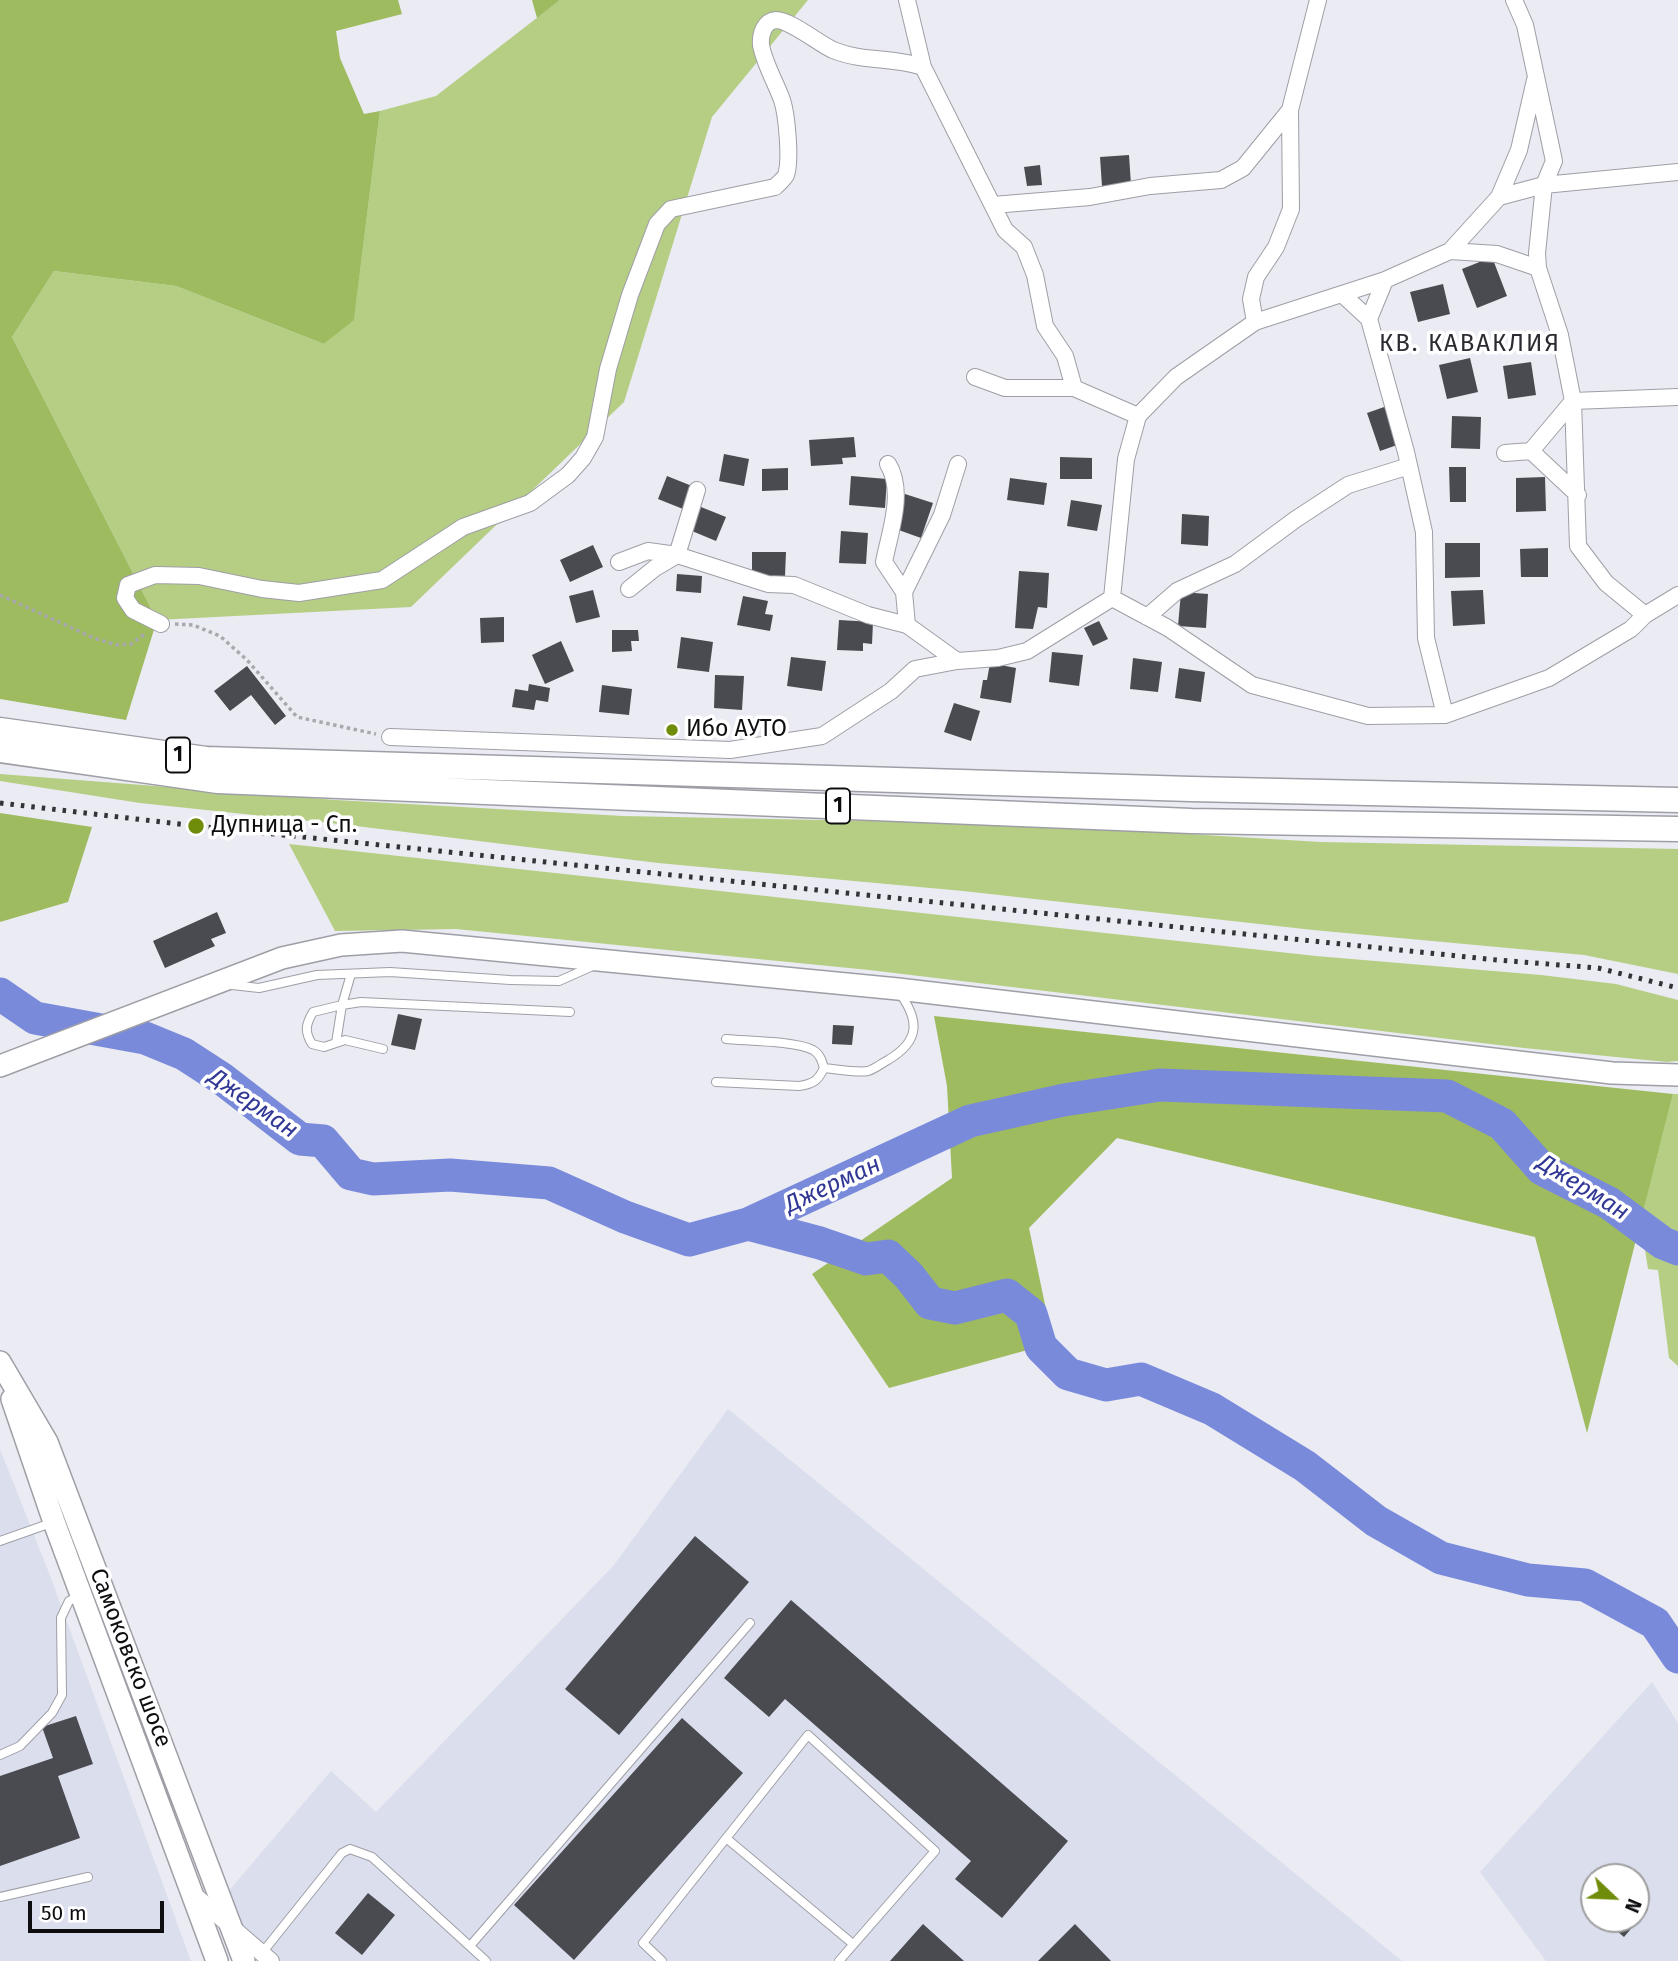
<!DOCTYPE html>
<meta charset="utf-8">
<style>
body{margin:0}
#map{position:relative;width:1678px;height:1961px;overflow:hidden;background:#eaebf3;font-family:"Fira Sans",sans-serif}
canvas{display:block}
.north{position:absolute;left:1580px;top:1863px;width:70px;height:70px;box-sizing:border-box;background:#fff;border:2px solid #9f9fa0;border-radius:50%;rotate:113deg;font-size:19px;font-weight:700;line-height:28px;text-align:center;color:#0e0e11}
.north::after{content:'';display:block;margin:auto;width:24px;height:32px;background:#6f8c0a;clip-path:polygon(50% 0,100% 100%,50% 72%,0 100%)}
.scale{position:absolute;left:28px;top:1901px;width:136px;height:32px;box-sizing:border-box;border:4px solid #0e0e11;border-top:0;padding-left:9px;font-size:21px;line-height:24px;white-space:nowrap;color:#0e0e11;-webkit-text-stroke:5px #fff;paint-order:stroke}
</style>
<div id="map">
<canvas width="1678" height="1961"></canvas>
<div class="north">N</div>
<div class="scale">50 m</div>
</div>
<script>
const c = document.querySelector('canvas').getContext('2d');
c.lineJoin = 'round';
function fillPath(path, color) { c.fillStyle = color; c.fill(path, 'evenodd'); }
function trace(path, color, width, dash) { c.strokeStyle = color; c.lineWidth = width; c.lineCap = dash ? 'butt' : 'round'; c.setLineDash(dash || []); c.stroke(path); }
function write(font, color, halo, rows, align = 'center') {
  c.font = font + ' "Fira Sans",sans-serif'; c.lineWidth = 7; c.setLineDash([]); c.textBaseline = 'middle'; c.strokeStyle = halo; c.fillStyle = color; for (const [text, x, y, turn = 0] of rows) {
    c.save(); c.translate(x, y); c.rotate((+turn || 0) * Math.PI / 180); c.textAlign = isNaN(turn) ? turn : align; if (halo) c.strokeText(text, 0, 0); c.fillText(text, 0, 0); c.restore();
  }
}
fillPath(new Path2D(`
 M728,1409l674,552h-1131l-40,-36 -10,-25 110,-129 45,41 238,-247z
 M0,1449l51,129 140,383h-191z
 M1652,1682l26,41v238h-132l-66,-89zM1594,1877h42v42h-42z`), '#dbdeed');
fillPath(new Path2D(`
 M560,0h248l-96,117 -88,285 -213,205 -254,13 -145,-283 42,-66 122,15 148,58 30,-25 26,-208 56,-15z
 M0,774l336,26 287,16 398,8 300,18 357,7v125l-94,-19 -271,-25 -350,-39 -305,-28 -310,-38 -208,-22 -140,-22z
 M289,844l1027,112 225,19 75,9 62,16v61l-11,1 -143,-14 -655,-78 -413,-41 -121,2z
 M1673,1094h5v272l-9,-8 -11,-88 -10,-1 -6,-38h-4z`), '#b6ce83');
fillPath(new Path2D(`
 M0,0h398l4,14 -66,17 4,27 24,56 16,-3 -26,209 -30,24 -148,-58 -122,-15 -42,66 145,283 -31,100 -126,-21z
 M532,0h28l-23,18z
 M0,813l92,14 -24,75 -68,20z
 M934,1016l739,78 -86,339 -52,-196 -418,-99 -88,90 24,115 -164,45 -77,-114 140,-96 -5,-92z`), '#9fbb5f');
trace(new Path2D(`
 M0,994l35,24 110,20 39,16 37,24 79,61 23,2 28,33 22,5 77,-4 99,8 76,34 64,23 59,-16 222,-103 94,-21 96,-15 287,11 55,28 40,45 67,34 54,40 15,6
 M748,1224l72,19 46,16 22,-3 21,20 21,27 25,5 52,-13 24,19 10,33 27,27 38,11 35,-6 71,30 93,57 71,55 65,37 87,22 57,5 70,38 23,34`), '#7a8adb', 33);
fillPath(new Path2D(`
 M1129,155l2,30 -29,1 -2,-29z
 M1040,165l2,20 -15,1 -3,-19z
 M1492,257l15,39 -30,12 -15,-39z
 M1443,284l7,30 -32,8 -8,-30z
 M1470,358l8,34 -31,7 -8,-34z
 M1531,362l5,33 -28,4 -5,-33z
 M1387,406l13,38 -20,7 -13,-38z
 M1452,416l29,1 -1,32 -29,-1z
 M854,437l2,20 -14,1 1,6 -32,2 -2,-26z
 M724,454l25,5 -5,27 -25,-5z
 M1060,457l32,1v21h-32z
 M1449,467h17v35h-16z
 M788,468v22l-26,1v-22z
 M667,476l25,10 -9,23 -25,-10z
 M851,476l36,3 -2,29 -36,-3z
 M1545,477l1,34 -30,1v-34z
 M1010,478l37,5 -3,22 -37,-5z
 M905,494l28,9 -12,35 -28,-10z
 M1071,500l31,5 -5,26 -30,-5z
 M701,507l25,10 -10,24 -24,-10z
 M1182,514l27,2 -1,30 -27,-2z
 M841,531l27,2 -2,31 -27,-1z
 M1445,543h35v34l-35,1z
 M593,545l10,22 -33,15 -10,-22z
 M1548,548v29h-27l-1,-28z
 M752,552h34l-1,24h-33z
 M1019,571l30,2 -2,35 -9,-1 -5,22 -18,-1z
 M677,574l25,2 -1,17 -25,-2z
 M593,590l7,27 -24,6 -7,-27z
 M1483,590l2,34 -32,2 -2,-35z
 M1181,592l27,2 -2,34 -28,-2z
 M743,596l25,5 -3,13 8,1 -3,16 -33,-6z
 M504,617v25l-23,1 -1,-25z
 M839,620l34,2 -1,22 -9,-1v8l-26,-1z
 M1099,621l9,18 -15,7 -9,-18z
 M612,630h26l1,11h-8l1,10 -20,1z
 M681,637l32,5 -4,30 -32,-4z
 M561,641l13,30 -29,13 -13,-29z
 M1052,652l31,3 -4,31 -30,-4z
 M791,657l35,4 -4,30 -35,-5z
 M1133,658l29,4 -4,30 -28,-3z
 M990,663l26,5 -5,35 -31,-5 3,-18h4z
 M247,666l39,50 -11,9 -24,-30 -21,16 -16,-20z
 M1179,668l26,4 -4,30 -26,-4z
 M715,675l29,1 -2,34 -28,-2z
 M529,684l21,4 -2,14 -12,-2 -2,10 -22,-3 3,-18 13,2z
 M602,685l30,4 -3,26 -30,-3z
 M954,703l26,8 -9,30 -27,-9z
 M217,912l9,21 -15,6 4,7 -50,22 -12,-27z
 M398,1014l24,5 -7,31 -24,-5z
 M833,1025l21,1 -2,19 -20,-1z
 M695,1536l54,46 -130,153 -54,-46z
 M791,1600l277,241 -66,77 -47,-39 16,-18 -186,-162 -16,18 -45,-39z
 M76,1716l17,48 -35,12 22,62 -80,28v-90l53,-18 -11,-31z
 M682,1718l61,55 -169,187 -60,-55z
 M368,1893l27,22 -33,40 -27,-22z
 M1636,1899l12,10 -24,28 -14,-12 5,-6h21z
 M923,1924l41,37h-74z
 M1075,1924l36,37h-73z`), '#494b50');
const service = new Path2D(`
 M351,974l-9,31 -29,7c-7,12 -9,19 -1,32l12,3 21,-7 38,9
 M232,985l27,3 58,-13 73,-3 120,8 49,1 36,-16
 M726,1039c21,2 69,2 87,11 7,4 9,11 11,18
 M336,1043l6,-38 19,-3 209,10
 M716,1082l83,4c14,-2 19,-5 25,-18 11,1 34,5 44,3 7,-2 14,-8 20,-11 32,-19 32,-39 11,-68
 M0,1541l54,-19
 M0,1755l20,-9 32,-33 10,-18 -1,-77 8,-17 12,-6
 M726,1838l127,106
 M0,1897l88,-20
 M470,1946l280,-323
 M262,1953l80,-100 8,-4 22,8 114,104
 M662,1961l-19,-18 165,-208 127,116 -96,110`);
const minor = new Path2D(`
 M907,0l16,67 82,163 19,17 11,28 10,51 20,30 9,32 64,28
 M1514,0l11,25 29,136 -10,24 -7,68 1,15 22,67 13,66 5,145 28,37 39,32
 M1499,197l20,-47 16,-70
 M993,205l97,-8 60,-11 71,-6 22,-12 47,-58 28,-110
 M1450,251l47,3 41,14
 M1342,294l27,25 16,-39
 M1369,319l37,133 18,80 2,106 19,77
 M1255,322l-4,-23 5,-22 20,-30 15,-38 -1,-99
 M975,377l30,11h69
 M1505,453l26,-2
 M888,464c17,28 2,67 -4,98l20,30
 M1578,495l-47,-44 42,-50 105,-4
 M619,562l29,-11 29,4 91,29 26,1 74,30 39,10 50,36
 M629,589l26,-21 22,-13 20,-65
 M1112,598l14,-139 12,-43 38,-39 79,-55 130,-42 65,-29 49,-54 45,-12 134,-13
 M1147,617l30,-26 58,-27 61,-45 52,-34 61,-19
 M161,624l-28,-14 -8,-12 3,-13 27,-10 44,1 63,13 37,4 83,-13 81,-53 67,-24 38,-28 15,-17 12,-21 13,-68 22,-74 27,-71 14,-15 104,-22c3,-3 9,-8 11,-12 5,-14 1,-60 -4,-75 -6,-17 -18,-37 -21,-55 -1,-10 3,-24 15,-25 14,0 42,23 57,30 29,12 61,7 90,17
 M907,625l-3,-33 38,-77 16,-51
 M390,737l340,13 92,-14 69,-45 24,-22 42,-8 41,-3 29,-7 85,-53 56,30 84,57 116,31 77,-1 104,-37 82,-49 14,-14 33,-20
 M192,1893l79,68`);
const secondary = new Path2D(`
 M0,1066l282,-108 59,-13 61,-4 496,48 714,84 66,2
 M0,1362l47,80 197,519
 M12,1399l42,123 163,439`);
const primary = new Path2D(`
 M0,730l206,29 985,30 487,11
 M0,750l218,31 973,40 487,8`);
trace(service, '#9e9fa6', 10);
trace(minor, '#9e9fa6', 18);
trace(secondary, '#9e9fa6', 24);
trace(primary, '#9e9fa6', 27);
trace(new Path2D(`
 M0,595l94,43 22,7 15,-1 14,-10
 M175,624l18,1 27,11 27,24 50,57 79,17`), '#a8a8af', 3.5, [3.5, 3.5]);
trace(service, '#fff', 8);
trace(minor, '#fff', 16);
trace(secondary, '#fff', 21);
trace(primary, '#fff', 24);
trace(new Path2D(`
 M0,803l196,23 1301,134 101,8 80,20`), '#333337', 5, [3.5, 7]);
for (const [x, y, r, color] of [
 [672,730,7,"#6f8c0a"],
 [196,826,9,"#6f8c0a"]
]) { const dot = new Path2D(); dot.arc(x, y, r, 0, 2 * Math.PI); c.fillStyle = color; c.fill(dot); trace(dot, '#fff', 2.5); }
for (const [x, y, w] of [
 [178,755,24],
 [838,806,24]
]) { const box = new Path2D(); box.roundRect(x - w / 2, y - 17.5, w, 35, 5); c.fillStyle = '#fff'; c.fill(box); trace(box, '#0e0e11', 2); }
write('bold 21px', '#0e0e11', null, [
 ["1",178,755],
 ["1",838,806]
]);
write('23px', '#0e0e11', '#fff', [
 ["Ибо АУТО",686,730],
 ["Дупница - Сп.",212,826]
], 'left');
write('23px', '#0e0e11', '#fff', [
 ["Самоковско шосе",130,1658,69]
]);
c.letterSpacing = '2px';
write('24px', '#2b2c31', '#fff', [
 ["КВ. КАВАКЛИЯ",1470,344]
]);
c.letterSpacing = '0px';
write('italic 24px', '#313795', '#fff', [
 ["Джерман",253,1104,35],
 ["Джерман",833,1185,-25],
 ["Джерман",1583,1188,32]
]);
</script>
